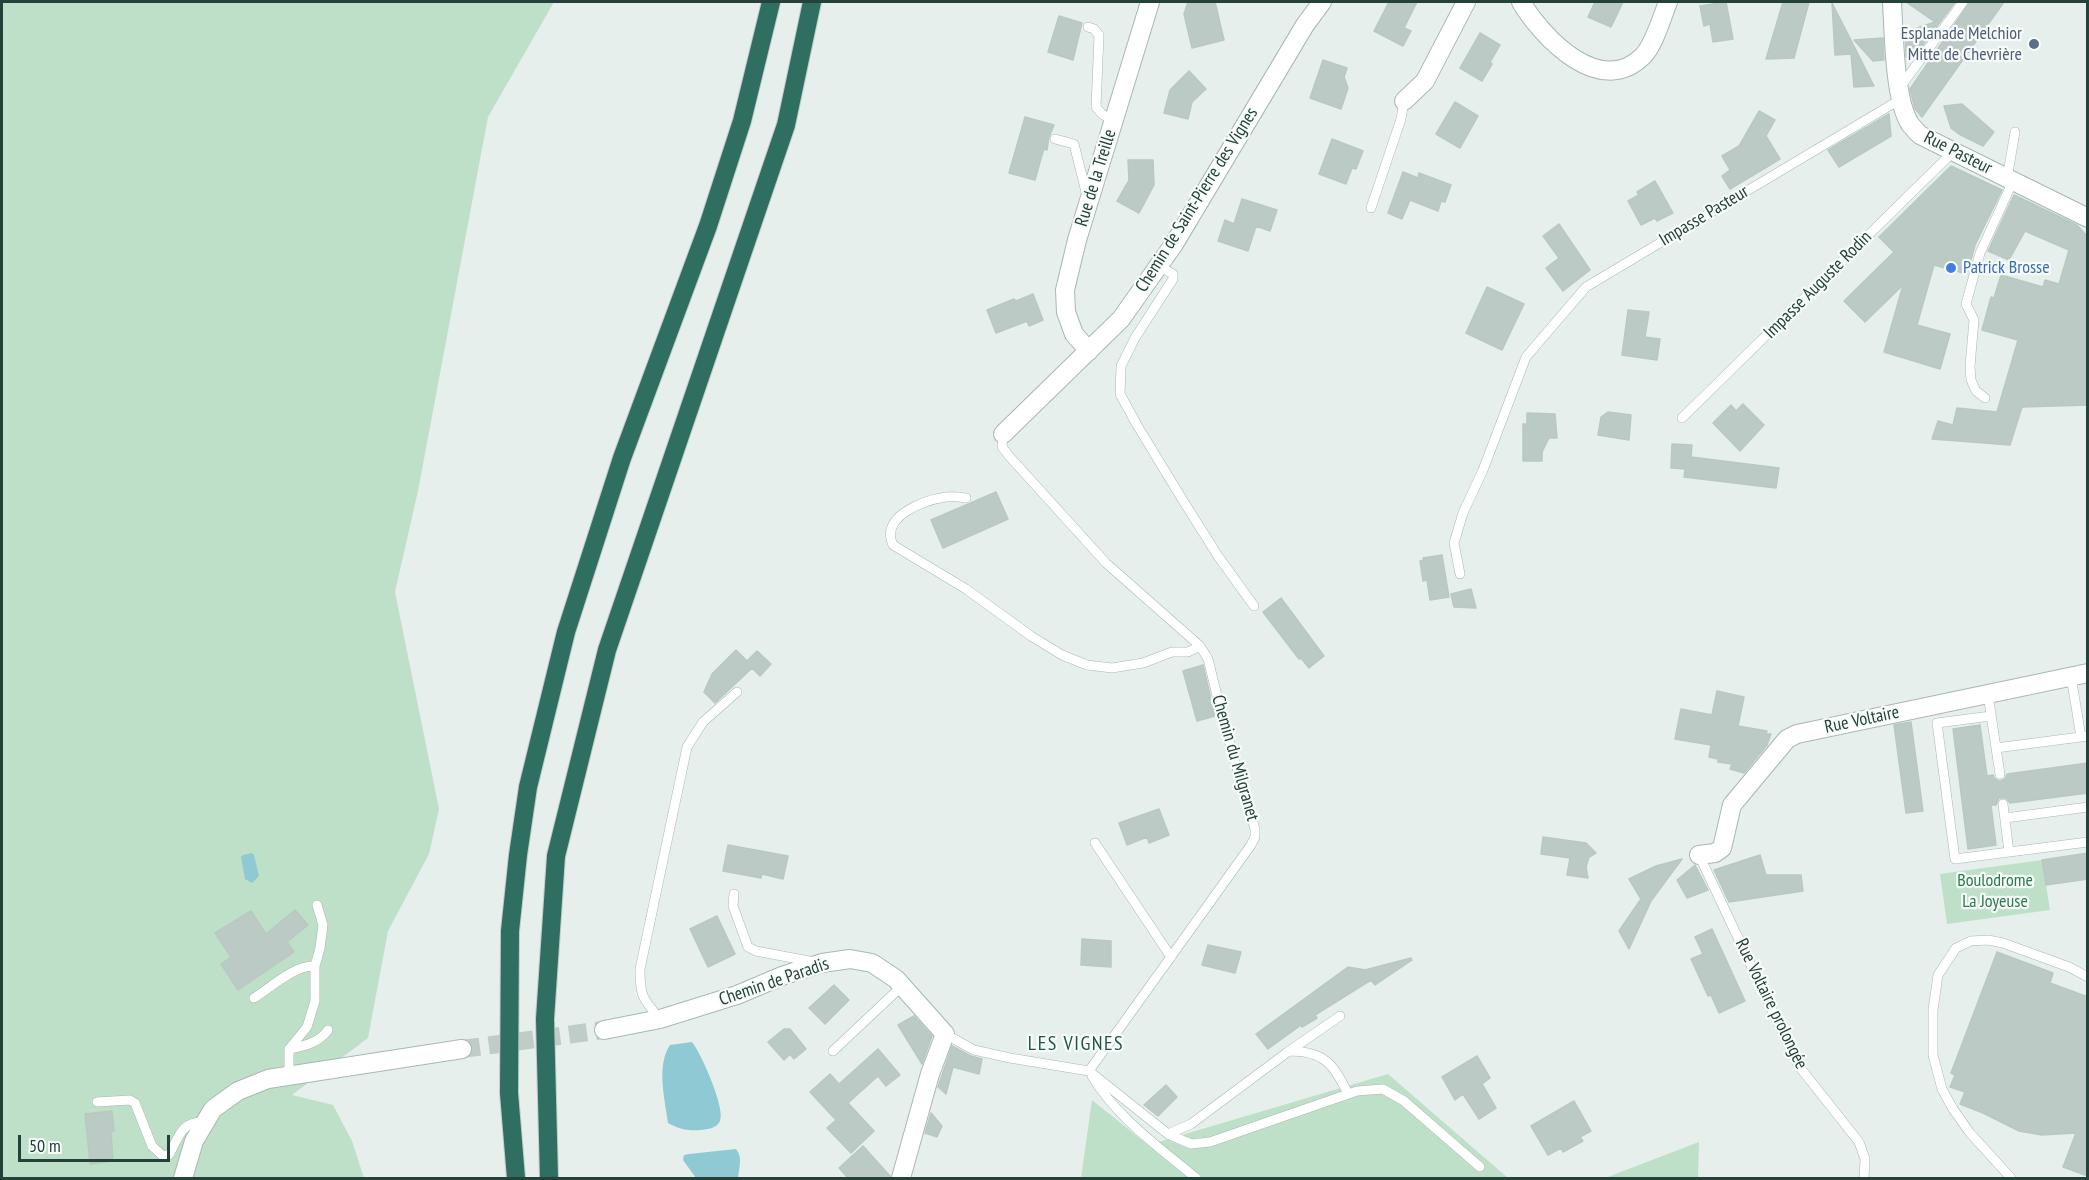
<!DOCTYPE html>
<meta charset="utf-8">
<style>
body{margin:0}
#map{position:relative;width:2089px;height:1180px;overflow:hidden;background:#e6efeb;font-family:"PT Sans Narrow",sans-serif}
canvas{display:block}
.frame{position:absolute;inset:0;border:3px solid #24423a;pointer-events:none}
.scale{position:absolute;left:18px;top:1135px;width:152px;height:27px;box-sizing:border-box;border:3px solid #24423a;border-top:0;padding-left:8px;font-size:18px;line-height:21px;white-space:nowrap;color:#24423a;-webkit-text-stroke:4px #f7fbf9;paint-order:stroke}
</style>
<div id="map">
<canvas width="2089" height="1180"></canvas>
<div class="frame"></div>
<div class="scale">50 m</div>
</div>
<script>
const c = document.querySelector('canvas').getContext('2d');
c.lineJoin = 'round';
function fillPath(path, color) { c.fillStyle = color; c.fill(path, 'evenodd'); }
function trace(path, color, width, dash) { c.strokeStyle = color; c.lineWidth = width; c.lineCap = dash ? 'butt' : 'round'; c.setLineDash(dash || []); c.stroke(path); }
function write(font, color, halo, rows, align = 'center') {
  c.font = font + ' "PT Sans Narrow",sans-serif'; c.lineWidth = 4.5; c.setLineDash([]); c.textBaseline = 'middle'; c.strokeStyle = halo; c.fillStyle = color; for (const [text, x, y, turn = 0] of rows) {
    c.save(); c.translate(x, y); c.rotate((+turn || 0) * Math.PI / 180); c.textAlign = isNaN(turn) ? turn : align; if (halo) c.strokeText(text, 0, 0); c.fillText(text, 0, 0); c.restore();
  }
}
fillPath(new Path2D(`
 M2,2h552l-66,115 -70,374 -23,101 44,217 -10,45 -41,77 -20,107 -76,57 41,10 19,36 12,37h-362z
 M2042,860l8,50 -103,14 -7,-50z
 M1388,1074l120,104h-427l11,-78 56,45z
 M1699,1142l-1,36h-93z`), '#bfe0c8');
fillPath(new Path2D(`
 M252,853l2,2 5,21 -7,7 -7,-4 -4,-22 2,-2z
 M692,1042c9,11 34,67 28,79 -4,8 -12,8 -20,9 -13,1 -21,-1 -32,-7 -3,-24 -12,-57 2,-78z
 M736,1149c7,8 3,19 2,29h-42l-13,-18 1,-5 5,-1z`), '#8ec9d4');
const building = new Path2D(`
 M1188,2h27l9,38 -32,8 -8,-34z
 M1389,2h28l-13,26 7,3 -8,15 -29,-15z
 M1595,2h28l-12,25 -23,-10z
 M1726,2l7,37 -20,3 -3,-18 -6,2 -4,-20z
 M1783,2h26l-15,56 -28,1z
 M1906,2h49l-41,55h-8l-1,-25 30,-10z
 M1970,2h34l-82,115 -7,-8 -5,-20z
 M1832,3l26,51 16,32 -20,1 -3,-33 -16,1z
 M1059,16l23,7 -9,37 -25,-8z
 M1480,33l20,12 -10,17 2,2 -10,17 -22,-13z
 M1883,38l1,22 -11,1 -19,-21z
 M1323,60l24,8 -3,9 4,11 -7,21 -31,-11z
 M1189,71l17,18 -14,13 -4,17 -24,-6 6,-23z
 M1455,102l23,14 -18,32 -24,-14z
 M1962,104l32,28 -11,14 -24,-12 -8,-6 -7,-22z
 M1759,111l16,9 -9,16 14,23 -50,30 -8,-13 8,-6 -8,-14 17,-10z
 M1889,114l2,22 -52,31 -11,-17z
 M1025,117l29,8 -5,12 -2,13 -3,-1 -2,6 -7,25 -26,-7z
 M1332,139l31,12 -7,18 -4,-1 -6,16 -27,-10z
 M1128,160h25l1,25 -15,28 -22,-12 12,-21z
 M1951,166l51,24 -27,55 -8,29 -33,-9 -17,60 33,9 -10,35 -56,-17 19,-67 -38,37 -21,-21 50,-49 -15,-15z
 M1403,172l15,6 1,-5 32,12 -6,17 -4,-1 -3,10 -28,-11 -8,19 -14,-6z
 M1655,181l18,32 -16,8 -2,-3 -14,7 -13,-24 11,-6 -2,-3z
 M2014,195l63,30 11,12v168l-66,2 -12,38 -78,-6 6,-18 15,4 4,-17 40,4 21,-72 -36,-10 9,-33 3,1 7,-23 42,12 2,-7 14,4 10,-34 -44,-19 -16,29 -21,-9z
 M1242,199l35,11 -7,21 -14,-5 -8,25 -30,-10 7,-21 9,4z
 M1559,224l31,46 -27,21 -17,-23 13,-10 -16,-22z
 M1487,287l37,17 -22,46 -36,-17z
 M1033,294l10,26 -14,6 -2,-5 -31,12 -9,-23 27,-11 2,2z
 M1628,310l21,2 -4,25 15,2 -3,21 -35,-5z
 M1743,404l21,21 -24,26 -27,-28 18,-18 5,6z
 M1608,412l23,3 -2,25 -31,-5 3,-18z
 M1527,413l28,1 2,24h-8l-7,14v9h-19v-37h4z
 M1672,444l20,1 -1,12 88,11 -3,20 -92,-11 1,-8 -14,-1z
 M996,492l12,27 -65,29 -12,-28z
 M1442,555l7,42 -19,3 -3,-20 -4,1 -3,-20 4,-1 -1,-2z
 M1471,589l5,19 -22,-1 -3,-13z
 M1281,598l43,58 -15,12 -8,-10 -2,1 -36,-47z
 M736,650l11,11 10,-10 14,13 -11,12 -8,-8 -37,35 -11,-11 8,-18z
 M1203,665l12,51 -18,5 -14,-50z
 M1717,691l27,6 -6,29 29,5 -1,3h5l-4,11 -23,28 -14,-4 2,-5 -14,-2v-3l-9,-2 2,-12 -36,-6 6,-30 31,6z
 M1911,722l12,89 -17,2 -12,-88z
 M1980,725l7,51 6,-1 2,4 5,2 5,-2 2,-5 81,-11v30l-78,10 -4,-5h-7l-3,7h-5l5,40 -28,4 -15,-120z
 M1159,809l10,26 -20,8 -2,-6 -20,8 -8,-22z
 M1543,837l43,6 10,10 -7,4 -3,10 2,11 -21,-3 3,-17 -29,-4z
 M728,845l60,11 -5,23 -21,-5 -1,4 -38,-7z
 M2088,853v26l-42,6 -4,-25z
 M1760,855l6,20h35l2,16 -74,11 -15,-32z
 M1682,859l-31,42 -22,48 -10,-18 22,-32 -12,-20 27,-13z
 M1695,865l13,25 -21,8 -10,-18z
 M295,910l13,15 -21,17 7,10 -56,38 -17,-26 10,-7 -16,-24 36,-22 15,23z
 M717,916l18,38 -27,13 -18,-38z
 M1712,929l33,72 -26,12 -8,-18 -3,1 -17,-37 12,-5 -8,-17z
 M1082,939l29,2v26l-30,-2z
 M1208,945l33,7 -6,21 -33,-8z
 M1997,952l56,21 -3,10 38,14v179l-25,-9 13,-34 -34,2 -23,-4 -36,-18 -23,-9 5,-12 -15,-5 5,-12 -4,-2z
 M1411,958l1,2 -37,25 -4,-5 -56,35 2,3 -15,9 -1,-2 -33,24 -12,-15 92,-67 17,3z
 M834,985l15,15 -24,24 -16,-16z
 M914,1016l18,20 -10,28 -24,-39z
 M784,1029h6l16,20 -12,10 -4,-5 -6,6 -16,-18z
 M952,1046l19,10 11,3 -3,15 -26,-7 -7,27 -8,-7z
 M878,1049l22,26 -14,11 -8,-10 -30,27 26,28 -23,22 -24,-25 9,-8 -26,-28 20,-18 9,10z
 M1477,1056l13,22 -8,6 14,24 -17,11 -16,-25 -8,6 -13,-23z
 M1166,1085l11,12 -19,19 -14,-11z
 M1574,1101l17,30 -11,6 3,4 -20,11 -2,-4 -13,7 -17,-29z
 M112,1111l2,20 -3,1 2,29 -23,3 -5,-50z
 M931,1113l11,13 -5,11 -12,-4z
 M863,1146l27,30v3h-41l-10,-11z`);
fillPath(building, '#bbcac4');
trace(building, '#b8c9c2', 1.5);
trace(new Path2D(`
 M462,1049l142,-19`), '#bfccc8', 18, [18, 9]);
const lane = new Path2D(`
 M1088,27l6,2 5,6 -3,72 6,7 11,7
 M1901,86l62,-84
 M1055,139l19,5 13,52
 M2007,179l8,-47
 M1371,208l30,-89 3,-18
 M1158,266l15,8v5l-38,59 -14,28 -1,28 17,31 45,74 36,57 36,50
 M1985,398l-9,-7 -5,-11 -1,-14 4,-46 -8,-16 14,-51 33,-72
 M1682,418l271,-266
 M966,498c-6,-1 -13,-2 -20,-1 -21,3 -67,19 -53,48l73,44 65,47 31,19 25,10 25,3 31,-5 29,-11h16l12,-6
 M1460,574l-6,-31 9,-30 20,-43 43,-113 60,-70 315,-188
 M2071,676l10,61
 M1988,694l8,54 92,-12
 M1991,716l-54,7 18,136 54,-7
 M1996,748l4,26
 M2003,804l6,48 79,-10
 M2005,818l83,-11
 M1095,843l76,114
 M1699,855l99,210 61,77 6,17 -1,19
 M734,894l-1,12 15,41 8,4 58,11
 M254,998c16,-10 42,-34 61,-32
 M660,1019c-18,-21 -20,-23 -20,-50l47,-222 16,-25 34,-30
 M945,1034l29,16 36,8 79,13 162,-226 4,-8v-8l-31,-105 -16,-65 -8,-13 -94,-83 -97,-107 -7,-9 1,-13
 M289,1049c15,-3 30,-6 39,-19
 M833,1051l69,-65
 M1289,1051l51,-35
 M1089,1071l79,63 23,10 19,-2 147,-51 26,-2 21,12 76,66
 M289,1075v-26l18,-22 8,-26v-35l5,-18 3,-23 -6,-20
 M1092,1076c25,42 67,71 104,102
 M97,1102l33,-2 5,3 17,43 11,10 6,-1c10,-18 12,-34 36,-33
 M1168,1134l23,-10 98,-73c36,0 45,14 59,43
 M2011,1178l-41,-45 -17,-24 -11,-20 -9,-34v-45l5,-35 18,-27 15,-7 17,-1 15,3 66,24 19,10`);
const street = new Path2D(`
 M1521,2c21,35 79,97 122,54 11,-11 19,-39 25,-54
 M1892,2c2,30 2,97 18,122 3,4 7,8 10,11l168,83
 M1404,101l21,-20 41,-79
 M1089,351l-15,-17 -8,-22 -1,-22 12,-50 73,-238
 M1003,434l118,-115 53,-75 131,-219 17,-23
 M1699,855l16,-2 7,-5 10,-43 55,-66 10,-5 291,-61
 M604,1030l56,-11 77,-24 45,-19 40,-13 28,-4 22,4 24,16 49,55 -15,40 -29,104
 M183,1178l11,-37 19,-32 25,-18 30,-12 194,-30`);
const highway = new Path2D(`
 M516,1178l-7,-85 1,-162 8,-76 10,-68 38,-155 56,-174 86,-232 34,-105 29,-119
 M549,1178l-4,-159 11,-163 51,-206 179,-525 26,-123`);
trace(lane, '#a8b8b2', 10);
trace(street, '#a8b8b2', 20);
trace(highway, '#c2cac8', 20);
trace(lane, '#fff', 9);
trace(street, '#fff', 18);
trace(highway, '#2f6f62', 18);
for (const [x, y, r, color] of [
 [2034,44,6,"#5c6f8a"],
 [1951,268,6,"#3f7fe0"]
]) { const dot = new Path2D(); dot.arc(x, y, r, 0, 2 * Math.PI); c.fillStyle = color; c.fill(dot); trace(dot, '#f7fbf9', 2); }
write('18px', '#4e5e75', '#f7fbf9', [
 ["Esplanade Melchior",2022,34],
 ["Mitte de Chevrière",2022,55]
], 'right');
write('18px', '#24423a', '#f7fbf9', [
 ["Rue Pasteur",1958,153,27],
 ["Rue de la Treille",1096,178,-73],
 ["Chemin de Saint-Pierre des Vignes",1197,200,-58],
 ["Impasse Pasteur",1704,216,-31],
 ["Impasse Auguste Rodin",1818,285,-45],
 ["Rue Voltaire",1862,720,-12],
 ["Chemin du Milgranet",1235,758,74],
 ["Chemin de Paradis",774,982,-19],
 ["Rue Voltaire prolongée",1771,1004,64]
]);
write('18px', '#366cbe', '#f7fbf9', [
 ["Patrick Brosse",1963,268]
], 'left');
write('18px', '#2d7a4b', '#f7fbf9', [
 ["Boulodrome",1995,881],
 ["La Joyeuse",1995,902]
]);
c.letterSpacing = '1.5px';
write('20px', '#1f5548', '#f7fbf9', [
 ["LES VIGNES",1076,1044]
]);
c.letterSpacing = '0px';
</script>
